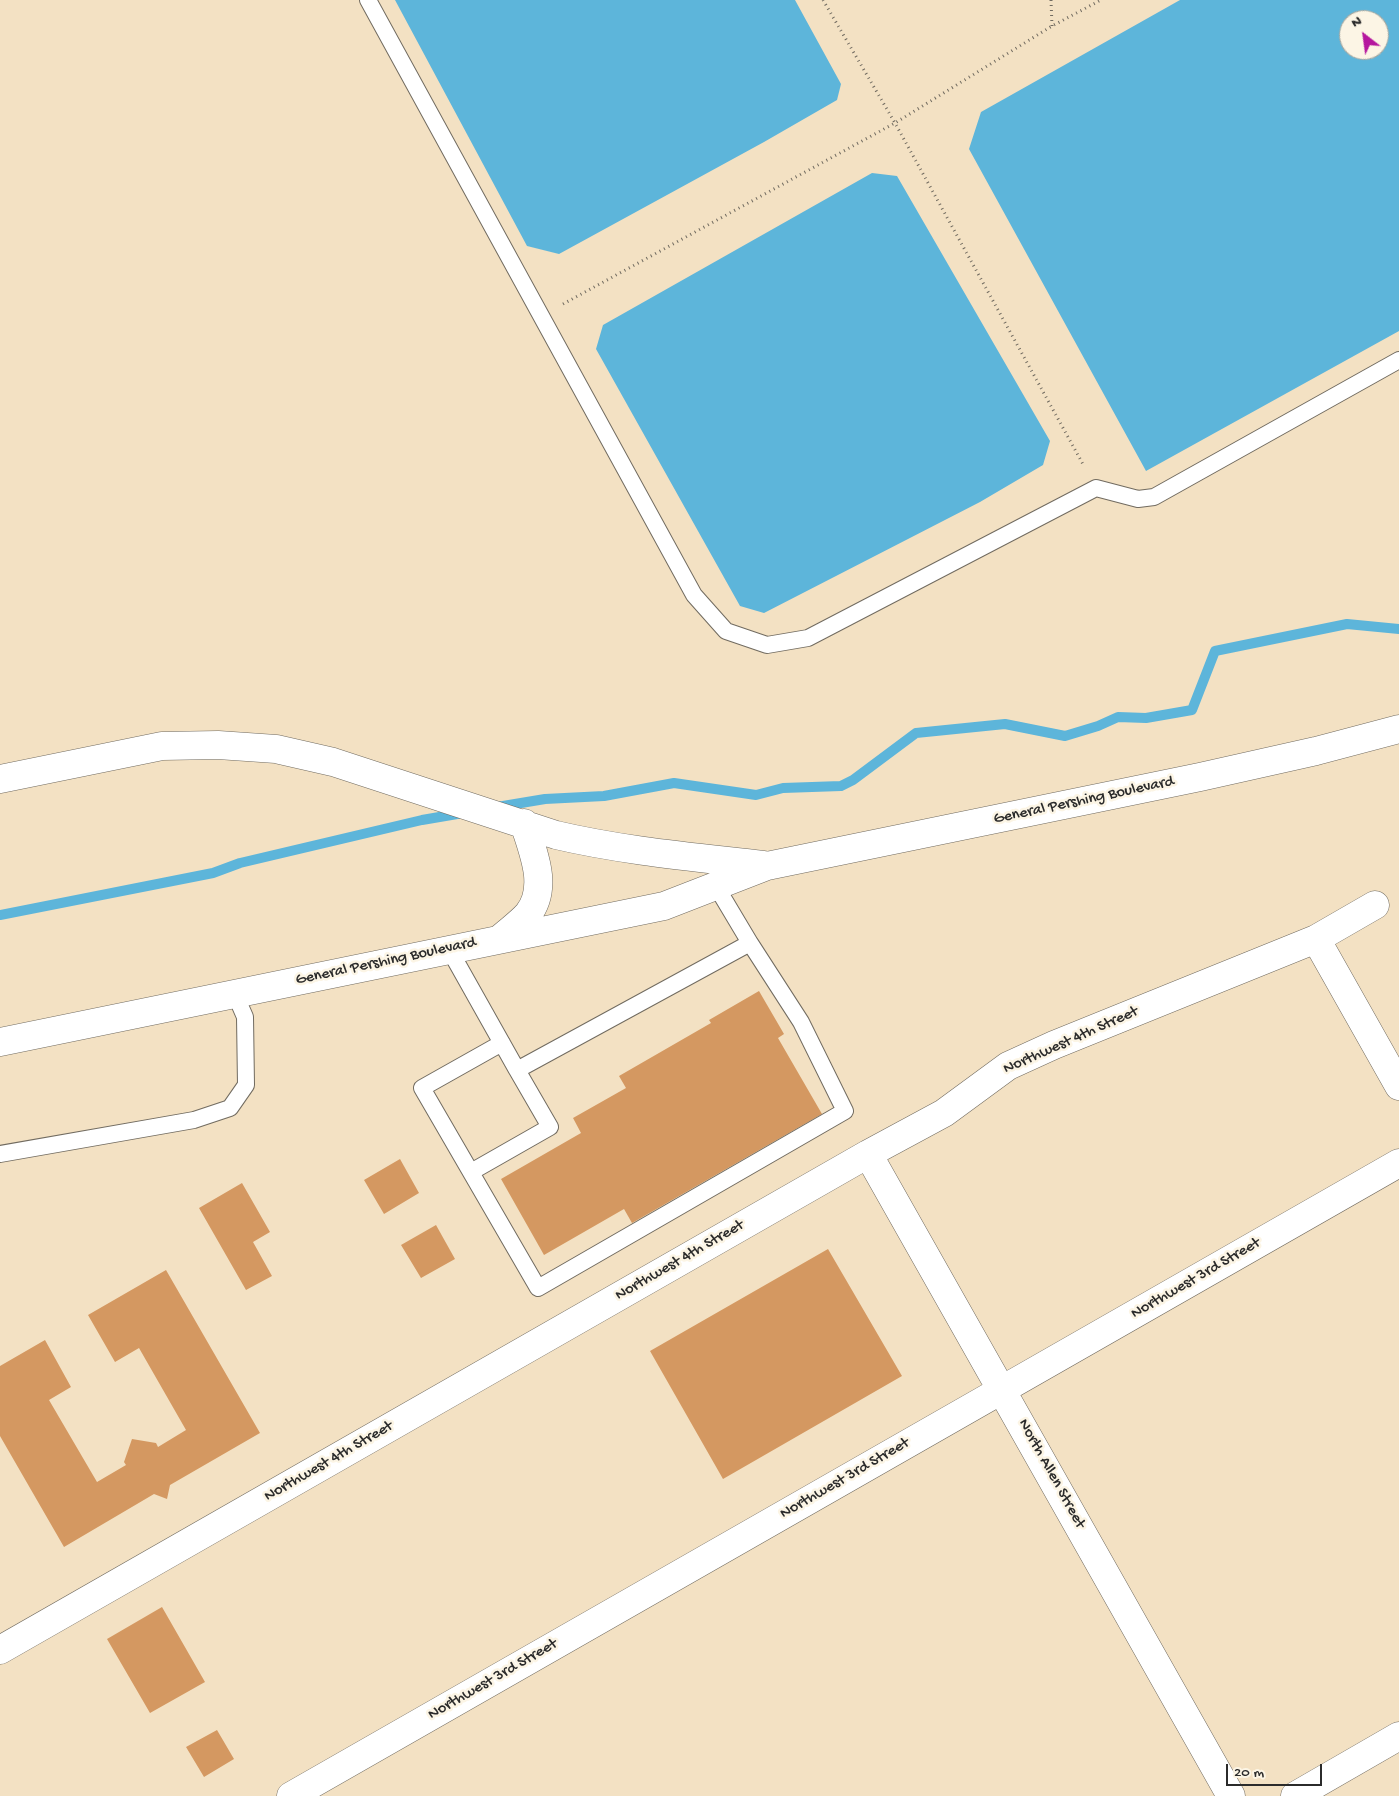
<!DOCTYPE html>
<style>
body{margin:0}
#map{position:relative;width:1399px;height:1796px;overflow:hidden;background:#f3e1c3;font-family:"Gochi Hand",sans-serif}
canvas{display:block}
.north{position:absolute;left:1339px;top:10px;width:50px;height:50px;box-sizing:border-box;background:#fcf5e5;border:1px solid #a8a49b;border-radius:50%;rotate:330deg;font-size:14px;font-weight:700;line-height:20px;text-align:center;color:#2b2b2b}
.north::after{content:'';display:block;margin:auto;width:18px;height:22px;background:#b5179e;clip-path:polygon(50% 0,100% 100%,50% 72%,0 100%)}
.scale{position:absolute;left:1226px;top:1764px;width:96px;height:22px;box-sizing:border-box;border:2px solid #2b2b2b;border-top:0;padding-left:6px;font-size:15px;line-height:18px;white-space:nowrap;color:#2b2b2b;-webkit-text-stroke:4px #fcf5e5;paint-order:stroke}
</style>
<div id="map">
<canvas width="1399" height="1796"></canvas>
<div class="north">N</div>
<div class="scale">20 m</div>
</div>
<script>
const c = document.querySelector('canvas').getContext('2d');
c.lineJoin = 'round';
function fillPath(path, color) { c.fillStyle = color; c.fill(path, 'evenodd'); }
function trace(path, color, width, dash) { c.strokeStyle = color; c.lineWidth = width; c.lineCap = dash ? 'butt' : 'round'; c.setLineDash(dash || []); c.stroke(path); }
function write(font, color, halo, rows, align = 'center') {
  c.font = font + ' "Gochi Hand",sans-serif'; c.lineWidth = 5; c.setLineDash([]); c.textBaseline = 'middle'; c.strokeStyle = halo; c.fillStyle = color; for (const [text, x, y, turn = 0] of rows) {
    c.save(); c.translate(x, y); c.rotate((+turn || 0) * Math.PI / 180); c.textAlign = isNaN(turn) ? turn : align; if (halo) c.strokeText(text, 0, 0); c.fillText(text, 0, 0); c.restore();
  }
}
fillPath(new Path2D(`
 M395,0h400l46,84 -4,16 -73,42 -205,112 -32,-8z
 M1180,0h219v331l-253,140 -177,-322 12,-37zM1349,20h30v30h-30z
 M872,173l25,3 153,265 -7,24 -63,37 -216,111 -24,-7 -144,-257 7,-24z`), '#5db5da');
trace(new Path2D(`
 M497,807l48,-8 59,-3 70,-13 82,12 27,-7 58,-2 12,-6 63,-47 89,-9 60,12 33,-10 20,-9 28,1 46,-8 23,-59 132,-27 52,5
 M0,915l213,-42 27,-10 182,-43 41,-7`), '#5db5da', 10);
fillPath(new Path2D(`
 M759,991l25,43 -6,4 44,76 -190,109 -8,-14 -80,46 -43,-76 80,-46 -8,-15 53,-30 -7,-12 92,-53 -2,-3z
 M400,1159l19,34 -35,21 -20,-34z
 M242,1183l28,49 -17,10 19,34 -26,14 -47,-82z
 M436,1225l19,34 -34,19 -20,-33z
 M828,1249l74,127 -179,103 -73,-128z
 M166,1270l94,163 -90,52 -3,14 -13,-5 -90,53 -64,-111v-70l45,-26 26,47 -22,13 48,82 29,-17 -2,-3 8,-23 24,4 2,4 28,-17 -47,-82 -24,14 -27,-47z
 M162,1607l43,75 -55,31 -43,-74z
 M217,1730l17,29 -30,18 -18,-30z`), '#d49861');
const service = new Path2D(`
 M368,0l326,595 32,36 41,14 41,-7 288,-150 42,11 16,-2 245,-137
 M449,949l68,121 233,-127 -34,-57
 M502,1043l-80,45 116,200 307,-177 -44,-89 -51,-79
 M0,1154l194,-34 36,-12 16,-23 -1,-68 -10,-23
 M471,1172l79,-45 -33,-57`);
const minor = new Path2D(`
 M1316,939l83,147
 M868,1154l363,642
 M0,1650l868,-496 76,-41 64,-47 46,-21 262,-106 59,-34
 M291,1796l1108,-633
 M1295,1796l104,-60`);
const secondary = new Path2D(`
 M0,779l162,-33 56,-1 58,4 57,13 223,73c68,16 138,22 207,30
 M501,938c9,-8 19,-15 27,-24 21,-27 5,-62 -4,-91
 M0,1042l664,-136 103,-40 433,-89 116,-26 83,-22`);
trace(service, '#716b60', 18);
trace(minor, '#716b60', 29);
trace(secondary, '#716b60', 29);
trace(new Path2D(`
 M823,0l72,123 189,343
 M1051,0l1,26
 M563,304l332,-181 157,-97 49,-26`), '#716b60', 3, [1, 4]);
trace(service, '#fff', 16);
trace(minor, '#fff', 28);
trace(secondary, '#fff', 28);
write('16px', '#2b2b2b', '#fcf5e5', [
 ["General Pershing Boulevard",1084,801,-12],
 ["General Pershing Boulevard",386,962,-12],
 ["Northwest 4th Street",1071,1041,-24],
 ["Northwest 4th Street",680,1261,-30],
 ["Northwest 3rd Street",1196,1279,-30],
 ["Northwest 4th Street",329,1462,-30],
 ["North Allen Street",1051,1474,61],
 ["Northwest 3rd Street",845,1479,-30],
 ["Northwest 3rd Street",493,1680,-30]
]);
</script>
